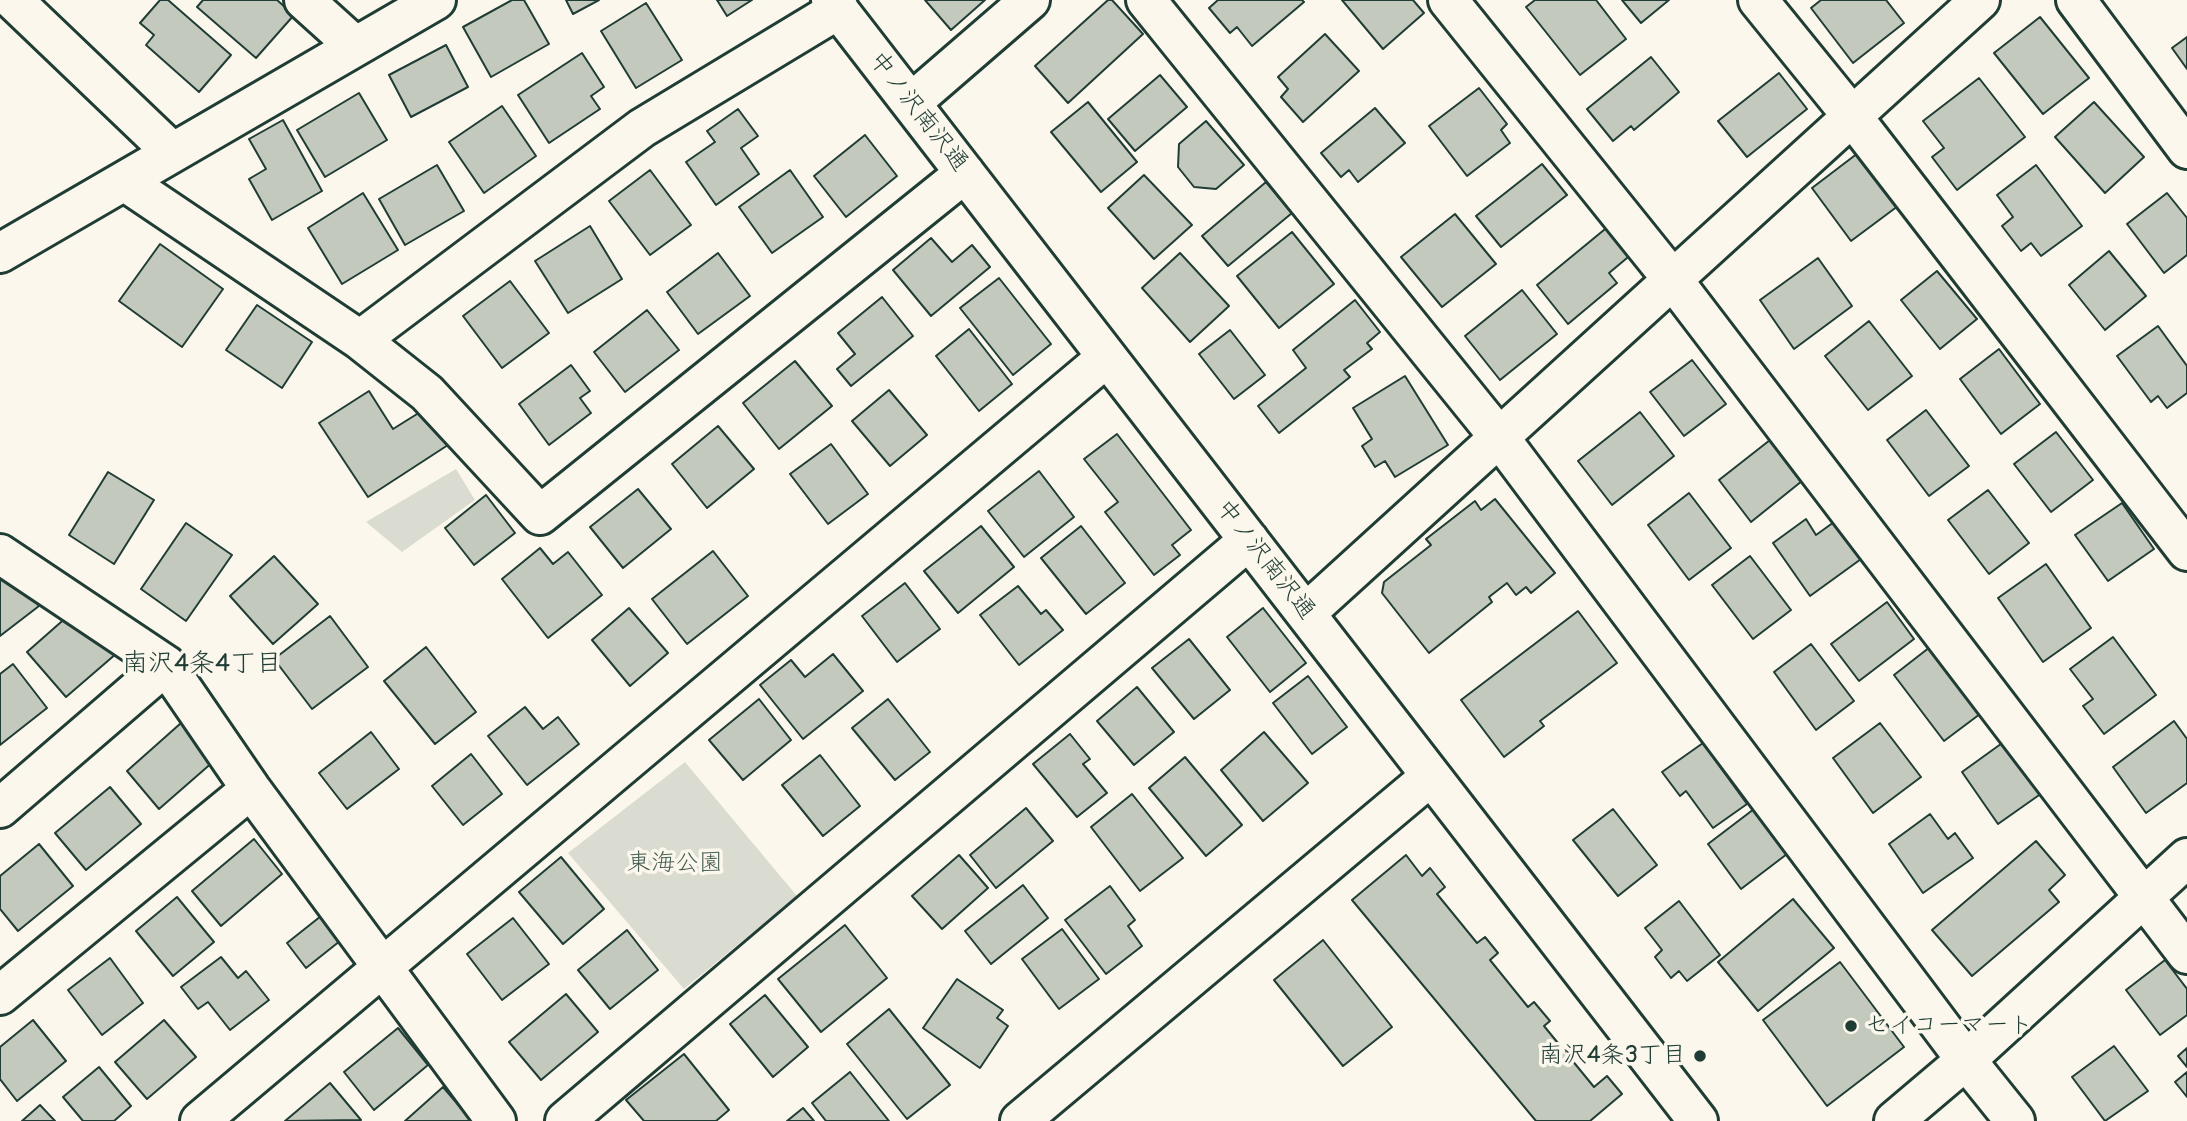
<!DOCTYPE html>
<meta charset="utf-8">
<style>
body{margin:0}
canvas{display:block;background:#fbf7ec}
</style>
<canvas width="2187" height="1121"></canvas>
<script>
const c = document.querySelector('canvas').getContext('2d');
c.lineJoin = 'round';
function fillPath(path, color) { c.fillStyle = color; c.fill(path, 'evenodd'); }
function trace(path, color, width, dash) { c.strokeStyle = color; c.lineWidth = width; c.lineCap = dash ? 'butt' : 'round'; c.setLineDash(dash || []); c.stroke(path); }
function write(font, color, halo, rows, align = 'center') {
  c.font = font + ' Pangolin,"Klee One",sans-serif'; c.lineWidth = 7; c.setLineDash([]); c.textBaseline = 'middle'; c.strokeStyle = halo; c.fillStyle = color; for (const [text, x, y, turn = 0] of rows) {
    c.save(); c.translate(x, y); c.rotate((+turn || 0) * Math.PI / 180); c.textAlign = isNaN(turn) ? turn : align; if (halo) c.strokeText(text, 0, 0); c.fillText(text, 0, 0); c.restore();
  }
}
fillPath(new Path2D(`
 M456,469l19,31 -73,52 -36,-30z
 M685,762l112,134 -113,93 -116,-136z`), '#dbdcd1');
const building = new Path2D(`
 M160,0h8l63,55 -32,37 -53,-47 8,-10 -14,-12z
 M203,0h74l17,15 -38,43 -59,-51z
 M512,0h12l25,44 -58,33 -28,-50z
 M566,0h33l-26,14z
 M717,0h35l-25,16z
 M925,0h60l-34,30z
 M1108,0h4l31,34 -75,69 -33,-37z
 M1218,0h84l2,2 -52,44 -15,-19 -7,6 -21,-25z
 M1342,0h71l11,13 -41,36z
 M1535,0h61l30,39 -46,36 -54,-68z
 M1622,0h47l-28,23z
 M1821,0h65l18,23 -51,40 -42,-55z
 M646,3l36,57 -46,28 -35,-57z
 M2040,17l49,61 -46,36 -49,-61z
 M1325,34l34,37 -56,51 -22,-25 7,-8 -10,-12z
 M2187,37v32l-15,-21z
 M446,45l22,42 -57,30 -22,-42z
 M582,53l22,34 -13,9 9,13 -51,34 -31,-48z
 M1651,57l28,35 -45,38 -3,-4 -18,15 -26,-32z
 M1779,73l28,36 -60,48 -29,-36z
 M1160,75l27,32 -52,44 -27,-32z
 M1979,78l46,59 -68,53 -25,-33 12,-9 -21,-27z
 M1479,88l28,36 -6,6 9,13 -43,33 -38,-50z
 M359,93l28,47 -62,37 -28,-47z
 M1088,102l49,60 -36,30 -50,-60z
 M2094,102l50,55 -39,36 -50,-56z
 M502,106l34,50 -52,37 -35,-51z
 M1375,108l30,35 -47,39 -9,-12 -8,7 -20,-24z
 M738,109l20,27 -17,12 18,26 -43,31 -30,-43 29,-20 -8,-11z
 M283,120l39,71 -50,29 -23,-41 17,-10 -17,-30z
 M1206,121l38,44 -28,24 -22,-2 -16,-20 1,-23z
 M865,135l32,41 -51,41 -32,-41z
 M1858,153l40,53 -47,35 -39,-53z
 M1542,164l25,31 -66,52 -25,-31z
 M437,165l27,46 -59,34 -26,-46z
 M2036,165l46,61 -41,30 -10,-13 -10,8 -19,-25 11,-9 -16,-22z
 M650,170l41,55 -41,30 -41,-54z
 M790,170l33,47 -51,36 -33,-46z
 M1144,175l48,50 -38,34 -46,-51z
 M1266,182l26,31 -64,53 -26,-30z
 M363,193l35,57 -56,34 -34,-56z
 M2167,193l20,25v37l-23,18 -37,-49z
 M1455,214l41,50 -54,43 -41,-50z
 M1610,225l23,28 -24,20 8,10 -49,41 -31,-39z
 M590,226l32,53 -54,34 -33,-52z
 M1292,232l42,52 -55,44 -42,-52z
 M931,238l21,24 20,-17 18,22 -59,49 -38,-46z
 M160,244l63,45 -41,58 -63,-46z
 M2109,251l37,45 -41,34 -36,-45z
 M718,253l32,43 -52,38 -31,-42z
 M1180,253l49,53 -39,36 -48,-54z
 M1818,258l34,48 -58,43 -34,-49z
 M1937,271l40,48 -37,30 -39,-49z
 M999,278l52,66 -38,31 -53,-67z
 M510,281l39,52 -47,35 -39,-52z
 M1522,290l35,44 -57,46 -35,-44z
 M882,297l31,39 -62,50 -14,-17 18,-15 -17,-21z
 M1355,300l25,32 -13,11 5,6 -28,21 6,7 -71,56 -21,-27 48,-38 -13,-18z
 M257,305l55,37 -30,46 -56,-38z
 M647,310l32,40 -54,42 -31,-40z
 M1869,321l43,55 -44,34 -43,-54z
 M2158,326l29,40v27l-20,15 -9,-12 -7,6 -34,-46z
 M969,329l43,55 -33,27 -43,-55z
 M1230,330l35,45 -31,24 -35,-45z
 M1999,349l41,55 -39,30 -41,-55z
 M1692,360l34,44 -42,32 -34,-44z
 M795,361l37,45 -53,43 -36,-46z
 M571,365l19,26 -10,7 11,15 -42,32 -30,-41z
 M1405,376l43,69 -53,32 -10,-16 -10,6 -13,-21 10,-7 -19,-31z
 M889,390l38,45 -37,31 -38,-45z
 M369,391l24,38 32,-20 23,36 -80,52 -49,-74z
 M1926,410l43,56 -40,30 -42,-56z
 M1640,412l34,44 -62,49 -34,-44z
 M718,426l36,43 -47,39 -35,-44z
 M2056,432l37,48 -42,32 -37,-48z
 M1117,434l74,96 -19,15 8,10 -26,20 -49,-63 13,-10 -34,-43z
 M1770,440l32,41 -51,41 -32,-42z
 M831,444l37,50 -40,30 -38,-50z
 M1039,471l35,46 -50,40 -36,-46z
 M108,472l46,28 -40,64 -45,-29z
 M638,489l33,40 -48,39 -33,-41z
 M1988,490l41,53 -40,31 -41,-54z
 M1689,493l42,55 -42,32 -41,-55z
 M486,495l29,38 -41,32 -29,-37z
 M1495,499l60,74 -24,20 -5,-6 -10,8 -9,-12 -18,14 3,5 -63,51 -47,-60 2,-11 47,-37 -5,-6 49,-38 6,9z
 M2122,503l32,46 -46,32 -33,-46z
 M1841,517l27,37 -58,42 -37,-53 33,-24 10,16z
 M186,523l46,32 -46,66 -45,-32z
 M981,526l33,41 -56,46 -34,-42z
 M1081,526l44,57 -39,31 -45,-56z
 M540,548l13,16 15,-12 34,43 -54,43 -46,-59z
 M713,551l35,45 -61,48 -35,-45z
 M274,556l44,48 -45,40 -43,-48z
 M1750,556l41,54 -38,29 -41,-54z
 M2046,564l45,64 -48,34 -45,-64z
 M10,569l29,37 -39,30v-59z
 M905,583l35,46 -43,33 -35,-46z
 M1018,586l23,28 5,-4 17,20 -44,35 -39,-50z
 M1887,602l27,37 -55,42 -28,-37z
 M629,608l39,45 -38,33 -38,-46z
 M1263,608l43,55 -36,29 -43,-55z
 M1578,611l39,52 -77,58 4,5 -40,31 -43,-57z
 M69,615l20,23 9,-8 19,23 -51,44 -39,-45z
 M330,616l38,51 -56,42 -38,-50z
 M2113,637l43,58 -52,39 -21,-28 10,-7 -23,-30z
 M1189,639l41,51 -36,29 -42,-51z
 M1811,644l43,57 -38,29 -42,-58z
 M426,647l50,65 -41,32 -51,-63z
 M1930,647l50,67 -36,27 -50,-66z
 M833,654l30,37 -60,48 -43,-54 31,-25 14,17z
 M13,664l34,44 -47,37v-71z
 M1308,676l39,51 -35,27 -39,-51z
 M1137,687l37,45 -40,33 -37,-44z
 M759,699l32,41 -48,40 -34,-40z
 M888,699l42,53 -35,28 -43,-52z
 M525,707l18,22 15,-12 21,27 -52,41 -39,-49z
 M2174,721l13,18v44l-41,30 -33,-46z
 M181,723l33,38 -55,48 -32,-38z
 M1880,723l41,54 -48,36 -40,-55z
 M371,732l28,37 -52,40 -28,-36z
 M1264,732l44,51 -45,38 -42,-51z
 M1070,734l20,25 -7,5 24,29 -30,24 -44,-53z
 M2005,741l37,52 -44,31 -36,-52z
 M1703,743l44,61 -34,24 -27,-37 -6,5 -18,-24z
 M471,754l31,40 -39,31 -31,-39z
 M820,755l40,51 -37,30 -41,-51z
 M1185,757l57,68 -36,31 -57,-68z
 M110,787l31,37 -55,46 -31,-37z
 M1132,794l51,64 -43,33 -49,-64z
 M1026,808l27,33 -57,47 -26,-33z
 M1613,809l44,56 -39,31 -45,-56z
 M1754,809l33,45 -46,35 -33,-45z
 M1930,814l18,25 7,-6 18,25 -50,35 -34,-49z
 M254,839l28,35 -61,52 -29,-35z
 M2036,841l29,34 -16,15 10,12 -87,74 -40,-46z
 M39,844l34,42 -55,45 -18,-22v-33z
 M959,855l29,33 -46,41 -30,-33z
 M1406,855l16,21 8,-8 15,19 -8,7 40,49 8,-6 13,16 -8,7 38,47 6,-5 16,19 -6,5 50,61 13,-11 15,18 -32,27h-54l-184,-221z
 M561,857l43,52 -41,35 -44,-52z
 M1023,885l25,33 -57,46 -26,-33z
 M1110,886l25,34 -7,6 14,20 -36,28 -41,-54z
 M177,897l37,45 -41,34 -37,-45z
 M1793,899l41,49 -76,63 -40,-49z
 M1679,901l41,54 -33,26 -8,-10 -8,7 -16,-21 7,-7 -17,-22z
 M321,916l19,25 -34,27 -19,-25z
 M513,918l36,46 -47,36 -35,-46z
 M845,925l42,53 -66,54 -43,-53z
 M1062,929l37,50 -40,30 -37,-50z
 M627,930l31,40 -48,39 -32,-39z
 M1323,940l69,87 -49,39 -69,-86z
 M221,957l17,21 8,-7 23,29 -39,30 -22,-28 -10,7 -17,-22z
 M110,958l33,45 -41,32 -34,-45z
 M2165,960l22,29v26l-27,20 -34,-45z
 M1840,962l64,85 -77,59 -64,-86z
 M957,979l46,31 -6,8 11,8 -28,42 -57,-40z
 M566,994l32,38 -57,48 -32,-38z
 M765,995l43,52 -35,30 -43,-53z
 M889,1009l61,76 -43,34 -60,-75z
 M33,1020l33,41 -49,40 -17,-22v-32z
 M164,1020l32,37 -49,42 -32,-37z
 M398,1028l30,37 -54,45 -30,-38z
 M2114,1046l34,45 -43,30 -33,-44z
 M2187,1048v19l-9,-11z
 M684,1054l45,56 -13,11h-72l-18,-21z
 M99,1067l32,39 -17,15h-31l-20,-24z
 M850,1072l39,49h-63l-14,-18z
 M2187,1072v25l-12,-15z
 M330,1083l31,37 -76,1z
 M443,1087l29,34h-67z
 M40,1105l15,16h-33z
 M803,1108l11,13h-27z`);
fillPath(building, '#c4c9be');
trace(building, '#1f3d34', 2);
const minor = new Path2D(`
 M13,0l159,152
 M304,0l51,46
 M831,0l867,1121
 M1146,0l353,437 467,623 49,61
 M1448,0l225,280 514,674
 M1758,0l94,116 335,435
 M2076,0l111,149
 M912,102l118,-102
 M124,181l236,159 67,53 113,122 425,-342
 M0,253l436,-253
 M360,340l282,-212 197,-119
 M0,554l166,111 85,124 245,332
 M1306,613l674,-613
 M0,808l166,-143
 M0,995l251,-206
 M200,1121l907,-764
 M565,1121l684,-581
 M1020,1121l411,-345
 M1894,1121l72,-61 221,-202`);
trace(minor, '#1f3d34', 44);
trace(minor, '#fbf7ec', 38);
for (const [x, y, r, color] of [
 [1851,1026,7,"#1f3d34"],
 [1700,1056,7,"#1f3d34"]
]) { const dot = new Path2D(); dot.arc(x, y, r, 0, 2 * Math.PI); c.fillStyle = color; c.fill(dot); trace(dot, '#fbf7ec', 2.5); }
write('24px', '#1f3d34', '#fbf7ec', [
 ["中ノ沢南沢通",918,112,52],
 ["中ノ沢南沢通",1265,560,52]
]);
write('24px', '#455d53', '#fbf7ec', [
 ["東海公園",675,864]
]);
write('24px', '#1f3d34', '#fbf7ec', [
 ["セイコーマート",1865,1026],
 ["南沢4条3丁目",1686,1056,"right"]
], 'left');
write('26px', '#1f3d34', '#fbf7ec', [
 ["南沢4条4丁目",202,664]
]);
</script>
